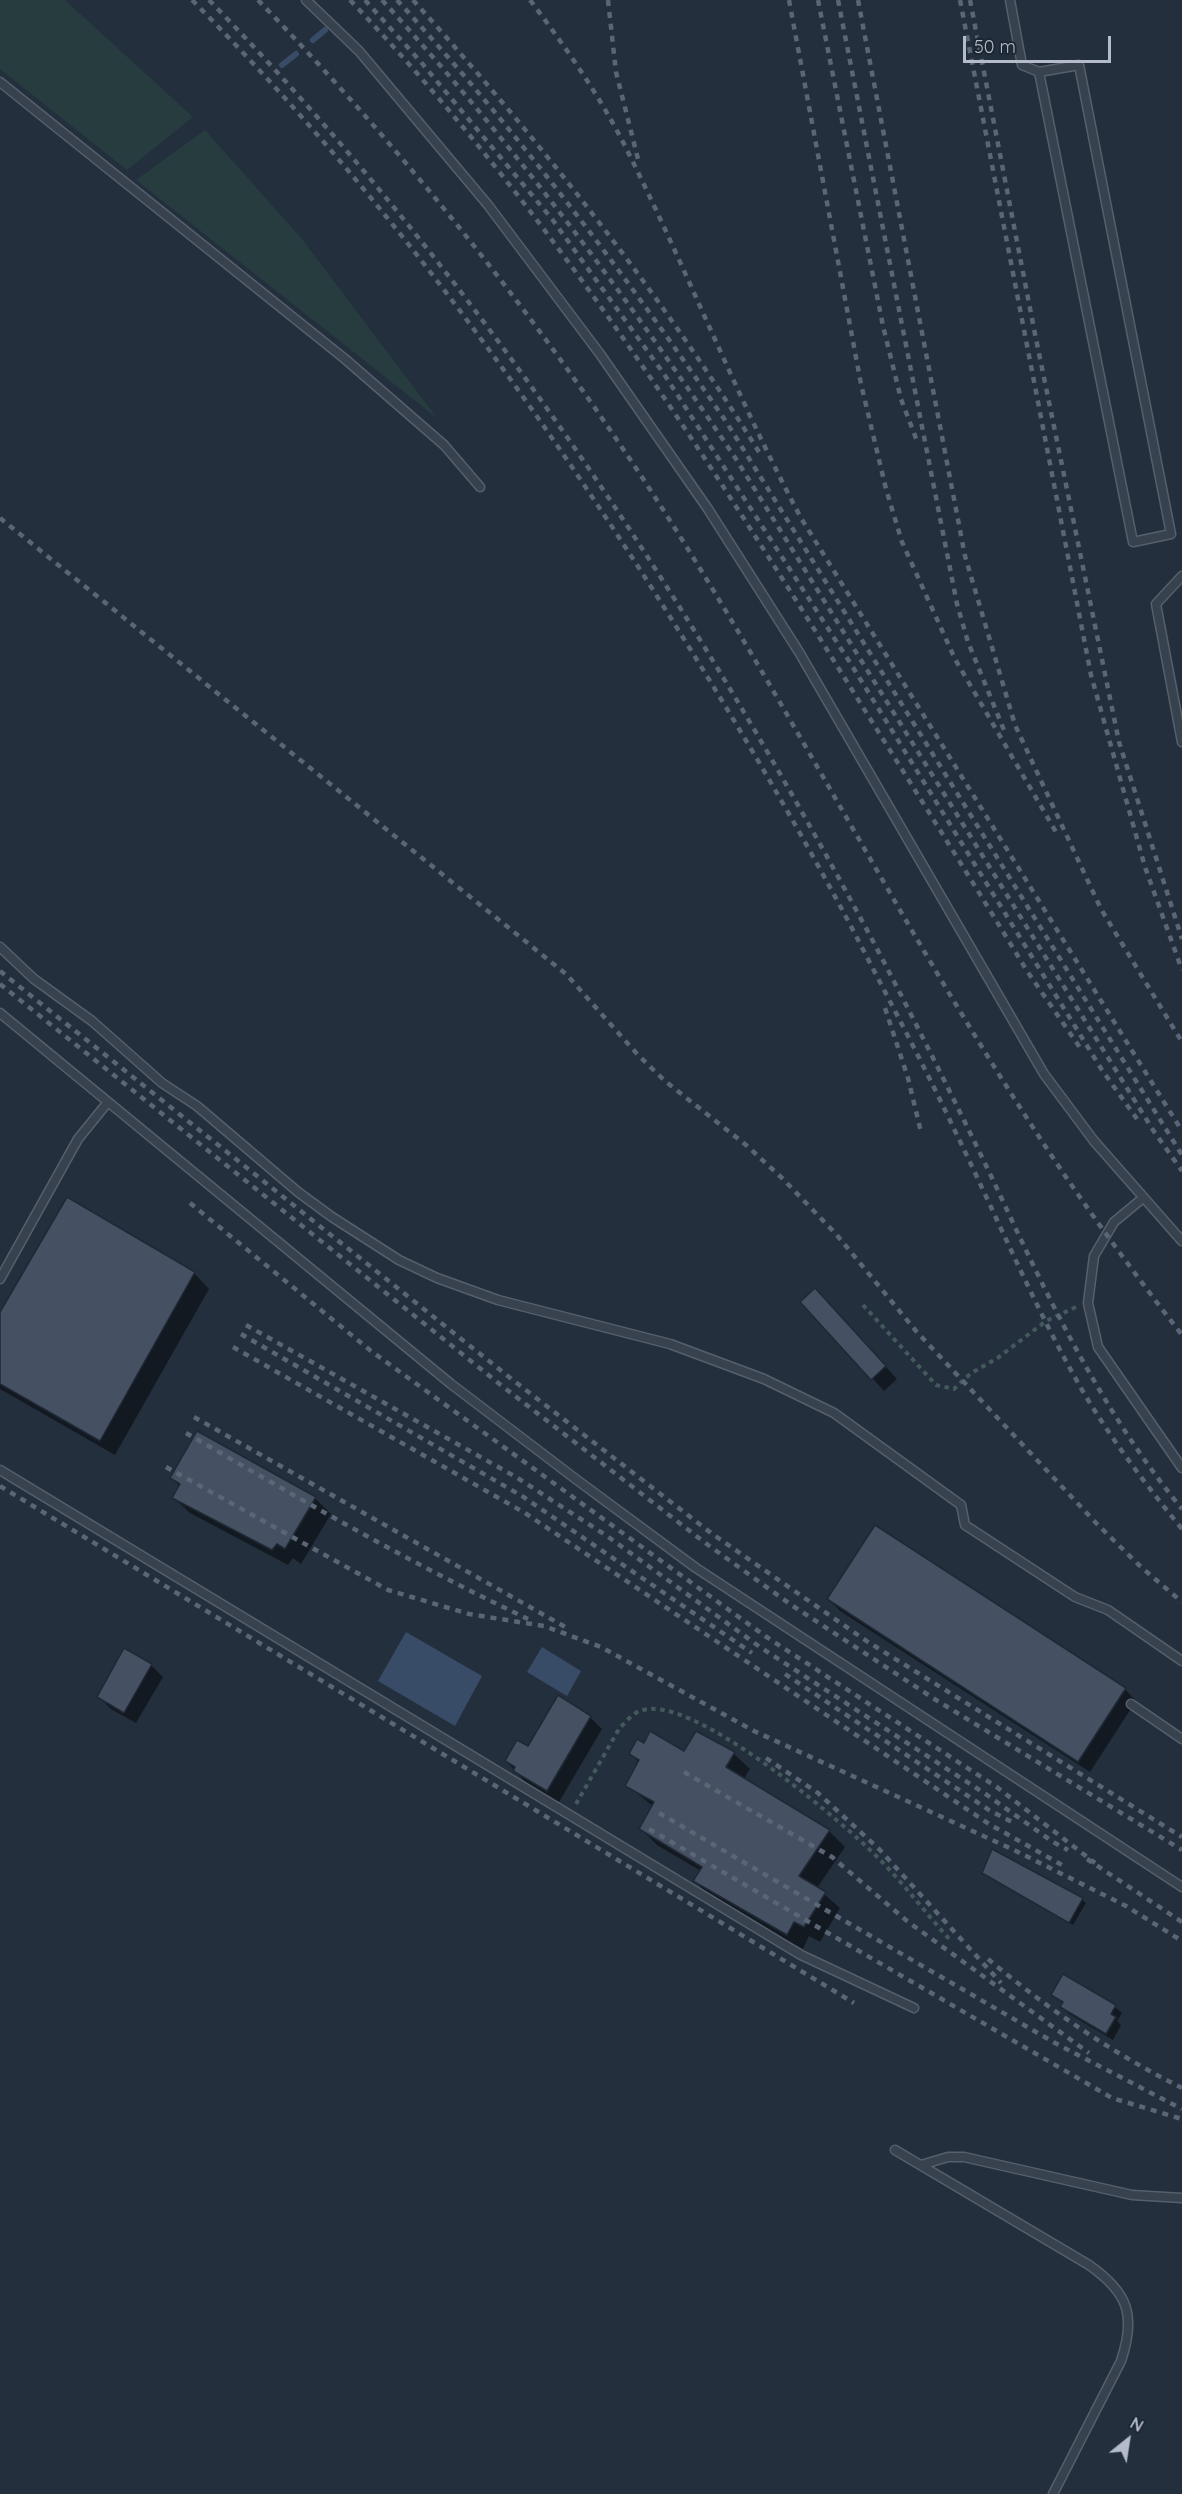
<!DOCTYPE html>
<style>
body{margin:0}
#map{position:relative;width:1182px;height:2494px;overflow:hidden;background:#242f3e;font-family:Quicksand,sans-serif}
canvas{display:block}
.north{position:absolute;left:1098px;top:2410px;width:60px;height:60px;-webkit-text-stroke:4px #1d2633;paint-order:stroke;rotate:30deg;font-size:16px;font-weight:700;line-height:24px;text-align:center;color:#b4bcc9}
.north::after{content:'';display:block;margin:auto;width:21px;height:27px;background:#b4bcc9;clip-path:polygon(50% 0,100% 100%,50% 72%,0 100%)}
.scale{position:absolute;left:963px;top:36px;width:148px;height:27px;box-sizing:border-box;border:3px solid #b4bcc9;border-top:0;padding-left:8px;font-size:18px;line-height:21px;white-space:nowrap;color:#b4bcc9;-webkit-text-stroke:4px #1d2633;paint-order:stroke}
</style>
<div id="map">
<canvas width="1182" height="2494"></canvas>
<div class="north">N</div>
<div class="scale">50 m</div>
</div>
<script>
const c = document.querySelector('canvas').getContext('2d');
c.lineJoin = 'round';
function fillPath(path, color) { c.fillStyle = color; c.fill(path, 'evenodd'); }
function trace(path, color, width, dash) { c.strokeStyle = color; c.lineWidth = width; c.lineCap = dash ? 'butt' : 'round'; c.setLineDash(dash || []); c.stroke(path); }
fillPath(new Path2D(`
 M0,0h65l128,117 -66,53 -127,-101z
 M205,130l97,109 135,179 -301,-238z`), '#263c3f');
fillPath(new Path2D(`
 M406,1632l76,44 -27,50 -77,-45z
 M542,1647l39,24 -14,25 -40,-24z`), '#394c67');
fillPath(new Path2D(`
 M194,1273l15,16 -94,166 -115,-66v-73z
 M802,1302h25l70,77 -13,12z
 M197,1433l118,65 16,16 -30,50 -8,-6 -5,7 -98,-52 -16,-15 6,-11 -8,-9z
 M829,1599l296,90 11,12 -46,71 -250,-161z
 M151,1665l12,12 -27,46 -25,-14 -12,-12z
 M558,1697l32,20 12,12 -43,73 -33,-19 -20,-22 22,-13z
 M697,1733l37,21 16,15 -7,11 86,51 16,16 -28,41 23,20 -20,34 -11,-6 -6,13 -93,-52 -15,-16 6,-10 -44,-26 -16,-16 13,-22 -27,-22 12,-22 -8,-9 14,-9 40,8z
 M993,1851l89,49 4,3 -13,22 -86,-49 -3,-3z
 M1063,1976l52,31 7,6 -5,8 4,4 -8,15 -44,-26 -7,-7 2,-3 -11,-9z`), '#0007');
trace(new Path2D(`
 M313,40l12,-10
 M282,65l14,-11`), '#394c67', 6);
const building = new Path2D(`
 M67,1197l128,75 -95,169 -100,-57v-72z
 M815,1288l71,78 -15,14 -71,-78z
 M197,1431l119,66 -31,52 -8,-5 -5,6 -100,-52 8,-14 -10,-6z
 M875,1525l251,163 -48,74 -251,-163z
 M124,1648l28,16 -28,49 -27,-16z
 M558,1695l33,21 -44,75 -34,-20 2,-4 -10,-6 12,-21 11,6z
 M650,1731l34,20 12,-20 39,21 -9,15 104,63 -31,46 27,16 -22,35 -10,-5 -7,13 -94,-54 9,-14 -63,-38 15,-27 -29,-16 14,-26 -10,-6 8,-15 7,4z
 M992,1849l91,49 -14,25 -87,-50z
 M1063,1974l53,31 -5,9 5,3 -10,17 -46,-27 3,-5 -12,-7z`);
fillPath(building, '#455162');
trace(building, '#1f2835', 1.5);
const lane = new Path2D(`
 M306,0l53,51 129,154 112,149 108,155 91,143 245,422 50,67 88,100
 M1010,0l12,65 17,7 40,-7 92,469 -38,8 -94,-470
 M0,82l345,277 99,86 36,42
 M1182,576l-26,28 26,138
 M0,947l34,32 58,42 70,62 35,23 101,86 34,25 67,43 38,18 61,22 172,44 94,35 70,34 127,92 4,20 110,72 33,13 74,51
 M0,1013l451,371 126,96 119,88 486,319
 M1143,1198l-29,24 -20,34 -6,47 10,44 84,121
 M0,1279l78,-140 30,-37
 M0,1470l801,485 113,53
 M1131,1704l51,35
 M895,2150l194,115c40,28 47,51 32,96l-68,133
 M921,2165l27,-8h16l168,38 50,3`);
trace(lane, '#565f6c', 11);
trace(new Path2D(`
 M863,1305l73,80 18,4 16,-15 29,-17 47,-36 30,-14
 M576,1804l43,-75c6,-6 12,-15 21,-18 48,-20 192,103 228,137 30,28 55,62 82,92`), '#44595c', 4, [4.5, 4.5]);
trace(lane, '#38414e', 8);
trace(new Path2D(`
 M192,0c179,180 327,380 463,593 71,112 139,225 200,341 34,66 69,131 100,197 43,88 81,180 130,264 29,48 62,91 97,134
 M209,0c270,277 484,604 666,945 41,78 80,156 118,235 54,116 107,229 189,329
 M258,0c146,151 278,315 393,491 135,208 247,430 383,638 46,71 96,139 148,206
 M350,0c184,193 325,408 466,632 70,113 142,225 211,339l54,78
 M365,0l55,61 132,158 112,155 185,287 253,409 35,49
 M382,0c131,143 246,298 354,459l417,671 29,41
 M397,0c121,132 229,275 330,423l455,732
 M413,0c127,141 246,291 346,452
 M530,0c34,45 68,93 94,144 62,123 112,252 177,374l381,613
 M608,0l8,72 22,87
 M789,0l72,384 25,105 16,53 53,117 101,173
 M818,0l65,326 18,73 16,42
 M838,0l119,604 11,38 38,93
 M858,0l107,556 50,169 86,184 81,133
 M960,0l131,675 54,192 37,103
 M970,0l65,334 84,408 63,197
 M0,518l566,456 72,81 27,26 81,64 36,33 54,56 80,97 181,193 44,43 41,35
 M0,971l509,406 202,156 157,109 314,195
 M0,984l502,402 202,156 86,62 146,96 246,150
 M885,1008l23,70 13,54
 M190,1203l181,148 394,285 233,152 97,75
 M246,1325l270,152 91,59 153,111 227,148 66,47 15,8
 M241,1334l281,162 230,157
 M233,1347l292,166 464,311 73,41
 M194,1417l373,211
 M186,1433c112,65 224,130 342,186
 M166,1467l222,123 81,24 75,12 57,21 153,84 260,119 112,56 56,35
 M0,1486l854,517
 M785,1674l204,136 27,14
 M766,1758l52,35 61,56 122,134
 M684,1772l148,85 75,64 182,132
 M659,1813l396,230 127,66
 M649,1829l463,269 70,21
 M1087,1859l95,63
 M988,1959c60,50 124,94 194,129`), '#5a6575', 4.5, [6, 6]);
</script>
